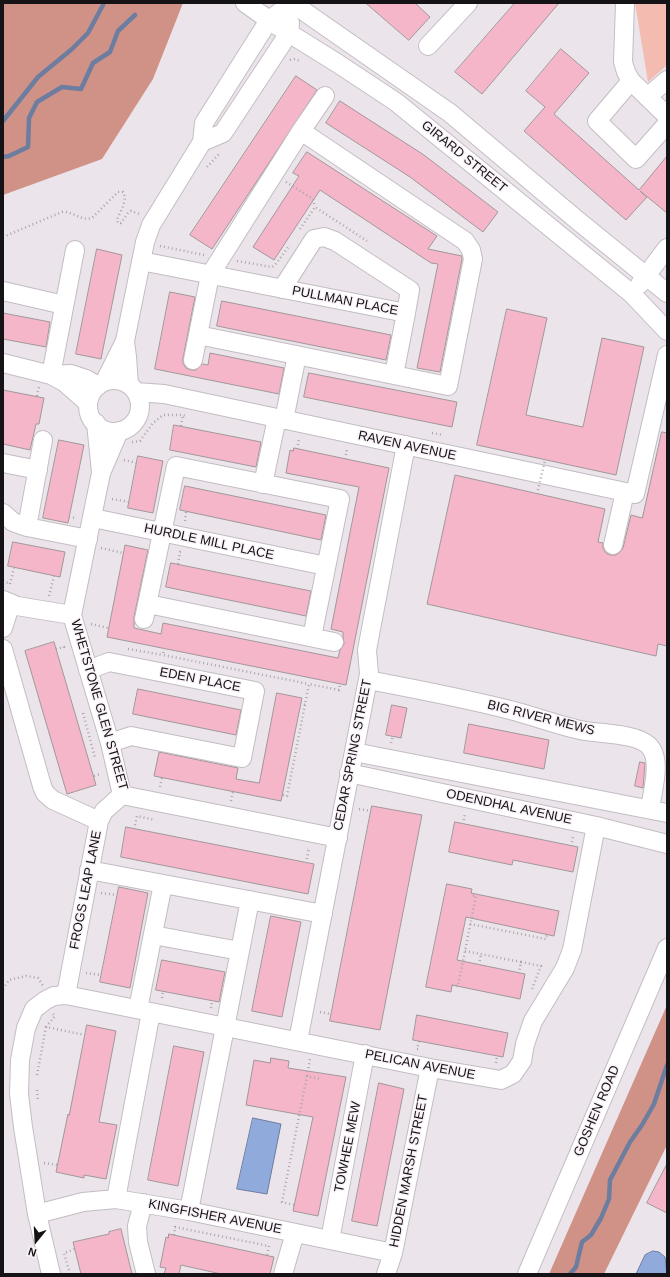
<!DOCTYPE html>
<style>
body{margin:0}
#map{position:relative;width:670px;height:1277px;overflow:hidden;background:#ebe5eb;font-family:Arial,sans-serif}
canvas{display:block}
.frame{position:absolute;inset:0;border:4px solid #151315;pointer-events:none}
.north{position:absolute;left:16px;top:1221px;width:40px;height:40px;-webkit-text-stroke:3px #f9f2f8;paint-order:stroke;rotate:198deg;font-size:11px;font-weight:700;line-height:16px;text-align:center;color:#151315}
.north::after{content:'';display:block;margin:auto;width:14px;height:18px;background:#151315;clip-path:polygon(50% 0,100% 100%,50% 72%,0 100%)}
</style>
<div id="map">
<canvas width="670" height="1277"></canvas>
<div class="frame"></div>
<div class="north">N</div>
</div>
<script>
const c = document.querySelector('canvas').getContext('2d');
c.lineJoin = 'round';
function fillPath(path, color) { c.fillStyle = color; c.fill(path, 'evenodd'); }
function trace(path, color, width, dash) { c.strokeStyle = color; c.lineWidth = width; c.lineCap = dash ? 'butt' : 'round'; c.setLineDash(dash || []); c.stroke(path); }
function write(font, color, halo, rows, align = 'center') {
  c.font = font + ' Arial,sans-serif'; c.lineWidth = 3; c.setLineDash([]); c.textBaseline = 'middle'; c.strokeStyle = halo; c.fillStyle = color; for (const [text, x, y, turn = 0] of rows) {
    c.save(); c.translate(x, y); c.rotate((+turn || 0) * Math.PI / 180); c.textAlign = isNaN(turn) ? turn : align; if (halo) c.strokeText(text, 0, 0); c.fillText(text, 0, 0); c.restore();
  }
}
fillPath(new Path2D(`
 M635,3h32v62l-19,17z`), '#f4bbb1');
fillPath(new Path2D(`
 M3,3h180l-30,76 -51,80 -99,36z
 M667,1005v140l-63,129h-55z`), '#d09287');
const water = new Path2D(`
 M253,1118l28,6 -14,70 -30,-5z
 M653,1251l6,1 6,5 2,17h-31l9,-19z`);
fillPath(water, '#91aadc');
trace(water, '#6c7da0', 1);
trace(new Path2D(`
 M3,121l35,-44 34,-28 16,-16 15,-28v-2
 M3,157l6,-1 19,-9 1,-29 8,-16 25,-15 19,2 12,-26 17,-11 8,-21 17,-16
 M570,1274l6,-7 6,-25 9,-7 10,-17 8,-19 1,-19 20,-38 12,-17 12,-21 13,-39`), '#6c7da0', 4.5);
const building = new Path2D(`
 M366,3h49l15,14 -21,23z
 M515,3h44l-77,91 -27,-22z
 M561,49l28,24 -35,41 85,76 28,-34v57l-27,-22 7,6 -21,23 -102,-89 21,-24 -19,-16z
 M296,76l21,14 -105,159 -22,-14z
 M340,101l84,54 74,57 -15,20 -73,-55 -84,-54z
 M307,152l130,84 -9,13 34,7v3l-22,113 -23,-4 21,-104 -7,-1 -111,-73 -46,70 -21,-13 46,-71 -6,-3z
 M97,249l25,6 -21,104 -25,-5z
 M170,292l25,5 -12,61v5l3,5 5,2h5l6,-6 6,1 2,-12 74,15 -5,26 -124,-25z
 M222,301l169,34 -5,25 -169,-34z
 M507,309l40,9 -21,97 57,12 19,-89 42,9 -28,128 -139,-30z
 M3,313l47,9 -4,25 -43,-8z
 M309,373l148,29 -5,25 -148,-30z
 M3,390l41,8 -5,26h-3l-6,26 -27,-6z
 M174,425l87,17 -5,25 -86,-17z
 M662,432l5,1v213l-9,-2 -2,12 -229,-52 28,-129 150,34 -7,33 5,1v5l3,5 4,2h6l4,-3 3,-4 8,-33 11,3z
 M59,440l25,5 -16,78 -25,-5z
 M294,448l95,20 -43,217 -239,-48 18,-92 23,5 -14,67v11l27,6 2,-11 175,35 2,-8 4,-6 -1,-8v-4l-12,-3 28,-142 -73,-14 4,-23 3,1z
 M138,456l25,5 -10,52 -25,-5z
 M185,486l141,29 -5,25 -141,-30z
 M13,542l52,10 -5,25 -52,-11z
 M171,563l140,28 -5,25 -140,-29z
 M54,642l42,143 -29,9 -42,-143z
 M138,689l103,21 -5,25 -103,-21z
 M277,693l25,5 -21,103 -127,-25 5,-24 79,16 -2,11 23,4z
 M392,705l15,3 -6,30 -15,-3z
 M469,724l80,16 -5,29 -80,-16z
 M640,762l5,1 -2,25 -8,-2z
 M372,806l50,9 -42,215 -50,-9z
 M455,822l123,25 -5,25 -60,-12 -1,5 -63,-13z
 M126,827l188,37 -6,30 -187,-37z
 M447,884l25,5 -1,4 88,18 -5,25 -88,-19 -9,43 68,14 -5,25 -68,-14 -1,7 -25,-5z
 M119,887l29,6 -18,95 -30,-6z
 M271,916l30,6 -19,95 -30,-6z
 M162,960l63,12 -6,30 -63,-12z
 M417,1015l91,18 -5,24 -90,-17z
 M87,1025l29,6 -17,91 18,3 -11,54 -22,-4v3l-28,-6 12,-58 1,1z
 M174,1046l30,6 -26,134 -30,-6z
 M271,1058l18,3 -1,7 58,9 -28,139 -25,-5 20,-94 -67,-12 8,-45 16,3z
 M379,1083l25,6 -27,137 -25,-5z
 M667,1164v49l-20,-10z
 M121,1229l11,45h-51l-8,-32 36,-8v-2z
 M169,1234l105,23 -4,17h-49l-40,-9 -2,9h-15l2,-6 -6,-1 6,-30 2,1z`);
fillPath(building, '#f5b6c9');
trace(building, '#a09799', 1);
const minor = new Path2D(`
 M245,3l31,22 61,38 59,39 236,192 35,37
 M292,3l158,110 127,107 90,73
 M625,3l-2,59 3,10 5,9 36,35
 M428,46l40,-43
 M631,81l-34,40 39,38 31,-35
 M647,97l20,-17
 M301,131l24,-35
 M202,142l21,-9 66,-100 1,-10
 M141,261l265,52 4,-23 -75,-49 -11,-4 -10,2 -32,50
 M640,284l27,-36
 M3,291l61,14
 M125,341l2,16 2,27
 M193,360l17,-85 91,-144 164,110 6,9 2,9 -25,127 -250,-51
 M3,363l48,12 13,7 24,21
 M51,375l24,-125
 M51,375l20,-1 15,5 12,7
 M394,375l12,-62
 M88 406a26 26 0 1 1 52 0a26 26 0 1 1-52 0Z
 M105,381l20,-40 20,-99 6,-17 51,-83 2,-19 65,-103 23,-17
 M136,392l28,2 471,100 32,-139
 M284,420l13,-65
 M96,423l5,49
 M119,431l-18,42 -29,142 38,128 12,52 216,43
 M3,463l35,7
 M263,484l14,-66
 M3,513l10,9 14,5 61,12
 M93,518l233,48
 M27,527l16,-87
 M613,545l12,-53
 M3,600l14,6 55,9
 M148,604l186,38
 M144,619l32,-153 164,33 -28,138
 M3,628l8,-25
 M3,649l39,137 3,7 8,7 46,21
 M88,670l21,-8 146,29 -13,67 -111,-22 -21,7
 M368,680c47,9 95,18 142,30 24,6 47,15 70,20 18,4 55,3 68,15 15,13 4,47 2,64
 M354,752l313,61
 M349,773l247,53 71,18
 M89,870l234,44
 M153,935l87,16
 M66,995l33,-174 5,-10 18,-16
 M138,1009l25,-125
 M298,1041l71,-367 -2,-24 39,-205
 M116,1199l35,-187
 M143,1203l-6,23 1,16 8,32
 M189,1211l61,-311
 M37,1214l46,-12 33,-3 73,12 204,42
 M330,1240l35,-186
 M51,1274l-14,-60 -14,-87 -4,-33 1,-34 6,-32 8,-19 12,-9 8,-4 12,-1 364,73 71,12 12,-6 9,-13 3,-17 8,-23 32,-53 7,-18 24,-124
 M283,1274l12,-41
 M386,1274l7,-21 37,-185
 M527,1274l140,-326`);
trace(minor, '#c3bdc3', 20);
trace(new Path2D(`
 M290,60l5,-1 5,2
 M207,167l13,-14
 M286,182l27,17 2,8
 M300,229l15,-22 52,34
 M3,237l59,-25c11,-1 18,9 30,6l26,-26h5c5,8 -3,20 -6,28l1,3h3l7,-10 3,-2 8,3
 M160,246l44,9
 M237,261l35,6 3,-2 15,-20
 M37,396l2,-9
 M181,426l2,-11 2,1
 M432,433l11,2
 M132,442l8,-1 13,-18 10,-8h18
 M297,449l2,-10
 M345,459l2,-10
 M124,460l13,3
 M112,499l17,3
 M69,517l7,1
 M185,521l1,-9
 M101,548l22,5
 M178,564l2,-12h1
 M3,581l7,3
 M10,584l4,-16
 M49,596l5,-20
 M91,624l17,4
 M164,648l-1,7 146,29
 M56,649l8,-2v1
 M128,649l35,6
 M300,704l5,1
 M83,713l12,45
 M391,743l2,-7
 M94,776l6,-2
 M160,787l2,-9
 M283,795l4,1 22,-112 30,6 1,-6
 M231,801l2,-9
 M359,809l12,2
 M463,824l2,-10
 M134,829l3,-13 18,4
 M571,846l2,-9
 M306,863l3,-14h-2
 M101,893l16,2
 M470,924l76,15 1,-5
 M465,951l56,11 -2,11
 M521,962l20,4 -9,23
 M479,965l2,-11
 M86,973l15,2
 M452,985l6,1 18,-90 -6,-1
 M3,989l6,-9 17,-4 12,2 5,8
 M162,998l1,-7
 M211,1008l1,-8
 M320,1012l11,2
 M46,1027l9,-11 -2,-2
 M418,1049h-1l2,-8
 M496,1063l1,-7
 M37,1075l9,-48 39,8
 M307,1076l3,-17
 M37,1090l1,11
 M44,1163l13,2
 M294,1205l-12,-3 25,-126 13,3
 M174,1235l1,-8 94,19 -2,10
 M70,1274l-6,-21 11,-4`), '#aba6ab', 2.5, [1, 3]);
trace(minor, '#fff', 18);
trace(new Path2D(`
 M537,494l8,-34`), '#aba6ab', 2.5, [1, 3]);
write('13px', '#151315', '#f9f2f8', [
 ["GIRARD STREET",464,157,39],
 ["PULLMAN PLACE",345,301,11],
 ["RAVEN AVENUE",407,446,12],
 ["HURDLE MILL PLACE",209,542,12],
 ["EDEN PLACE",200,680,11],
 ["WHETSTONE GLEN STREET",99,705,74],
 ["BIG RIVER MEWS",541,718,14],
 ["CEDAR SPRING STREET",353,755,-79],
 ["ODENDHAL AVENUE",509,807,12],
 ["FROGS LEAP LANE",86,890,-79],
 ["PELICAN AVENUE",420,1065,11],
 ["GOSHEN ROAD",597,1111,-67],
 ["TOWHEE MEW",348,1147,-79],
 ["HIDDEN MARSH STREET",409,1171,-79],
 ["KINGFISHER AVENUE",215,1217,11]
]);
</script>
